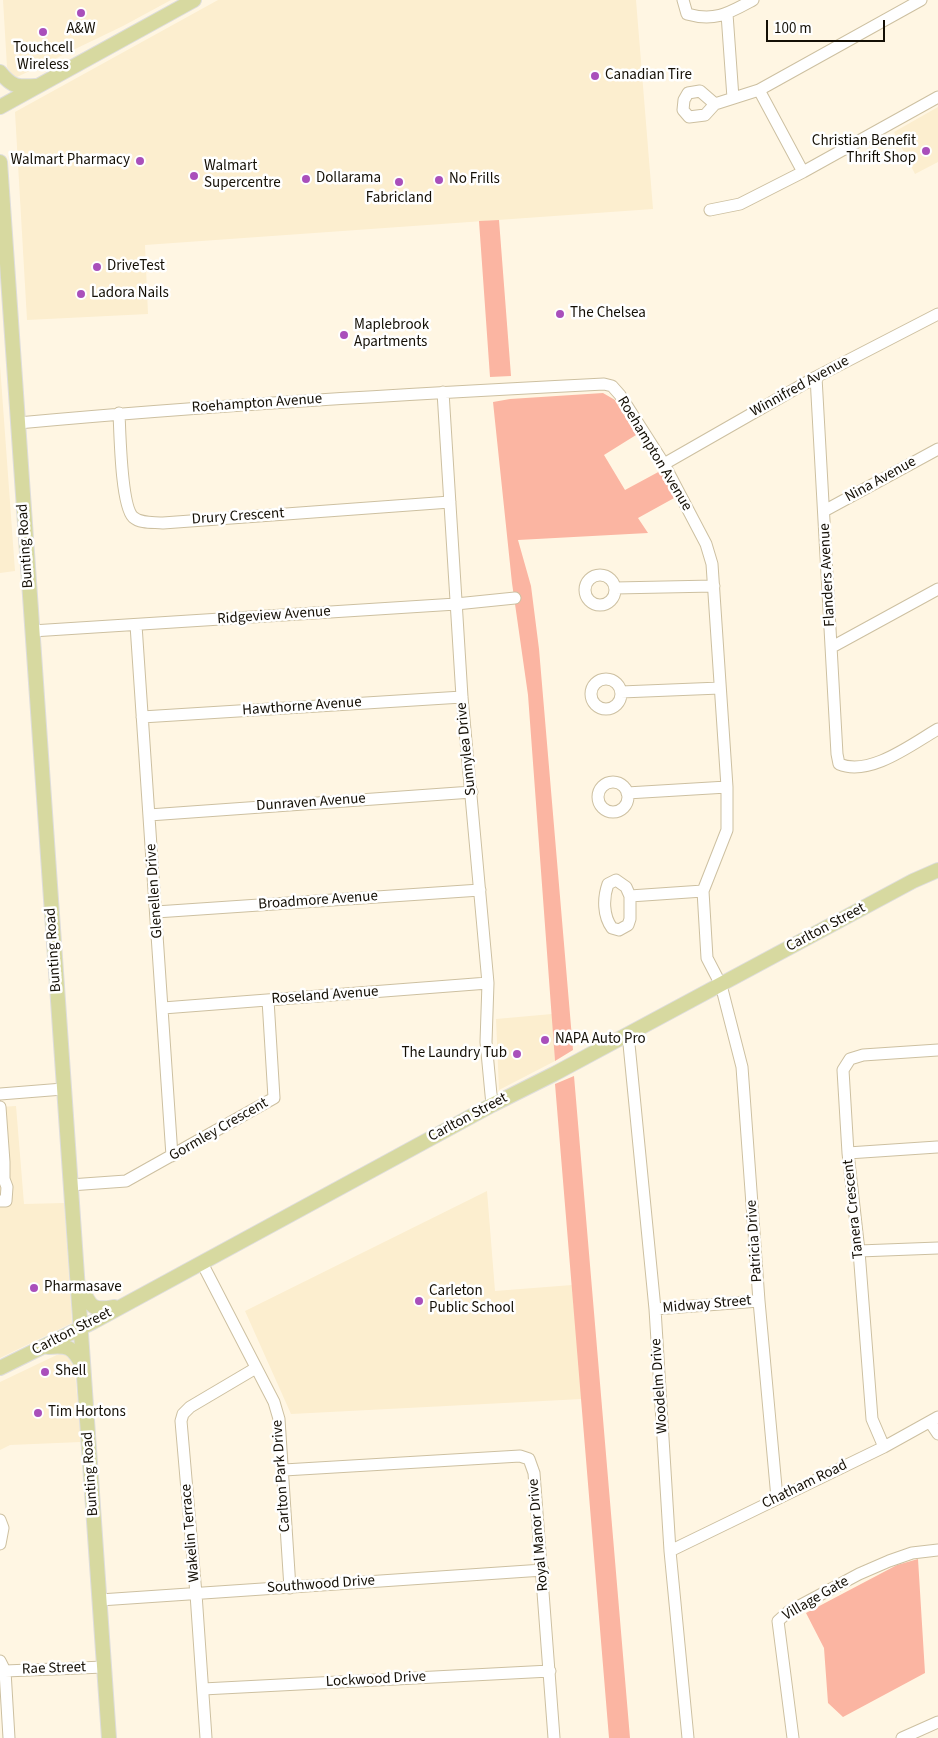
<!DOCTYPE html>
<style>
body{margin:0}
#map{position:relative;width:938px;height:1738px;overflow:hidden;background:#fff6e3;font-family:"Source Sans 3",sans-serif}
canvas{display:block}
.scale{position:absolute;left:766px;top:20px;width:119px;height:22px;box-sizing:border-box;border:2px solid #140f05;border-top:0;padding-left:6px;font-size:15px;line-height:18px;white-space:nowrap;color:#140f05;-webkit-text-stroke:4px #fff;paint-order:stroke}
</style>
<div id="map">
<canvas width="938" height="1738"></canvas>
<div class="scale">100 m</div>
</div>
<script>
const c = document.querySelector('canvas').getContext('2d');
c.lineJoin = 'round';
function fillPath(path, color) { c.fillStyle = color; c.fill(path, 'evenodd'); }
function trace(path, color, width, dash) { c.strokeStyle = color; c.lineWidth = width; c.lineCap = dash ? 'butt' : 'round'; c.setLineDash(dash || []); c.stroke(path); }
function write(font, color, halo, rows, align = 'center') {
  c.font = font + ' "Source Sans 3",sans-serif'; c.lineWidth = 5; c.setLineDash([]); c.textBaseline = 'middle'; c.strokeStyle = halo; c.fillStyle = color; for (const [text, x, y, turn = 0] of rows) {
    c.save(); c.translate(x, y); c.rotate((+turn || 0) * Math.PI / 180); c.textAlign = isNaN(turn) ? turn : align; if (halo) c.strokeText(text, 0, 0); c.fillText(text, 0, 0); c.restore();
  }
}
fillPath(new Path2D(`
 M3,0h168l-48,26 -106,51 -5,-2 -5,-8z
 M218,0h418l17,209 -508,36 3,69 -121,6 -12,-208z
 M938,107v55l-23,12 -21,-42z
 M0,365l15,206 -15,2z
 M552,1014l3,47 -56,29 -3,-71z
 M16,1106l8,98 40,-1 8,120 -72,35v-251z
 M487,1191l8,100 77,-6 10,114 -291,15 -46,-103z
 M63,1352l11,9 7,81 -71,3 -10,5v-68z`), '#fceecf');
fillPath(new Path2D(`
 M499,220l12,156 -21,1 -11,-156z
 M603,393l12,7 21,35 -32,20 21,35 37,-20 14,27 -38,21 10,15 -130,7 13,46 8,63 34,401 -18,11 -27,-366 -16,-112 -19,-181 17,-3z
 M574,1076l56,662h-21l-54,-654z
 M918,1559l7,114 -82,44 -15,-14 -4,-55 -18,-35 91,-48z`), '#fbb5a2');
const minor = new Path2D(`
 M683,0l4,14c28,8 42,-1 66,-14
 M727,14l6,84
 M759,90l44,82
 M715,104l-15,-13 -12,2 -4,7 -1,10 6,7 16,-2 10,-11 44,-14 162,-90
 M710,210l30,-6 63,-32 135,-75
 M816,377l21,377 2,10c31,13 73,-20 99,-35
 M443,392l19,305 26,286 -2,59 6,63
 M119,413c1,20 2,92 14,104 8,7 20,5 30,6l287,-21
 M18,423c195,-18 390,-29 586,-39l8,2 8,9 44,69 42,80 6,20 15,223v43l-24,61 4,67 14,27 21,82 17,234 18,197
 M664,464l152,-87 122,-63
 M824,511l114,-62
 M585 590a15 15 0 1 1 30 0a15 15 0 1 1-30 0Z
 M615,588l99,-2
 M136,625l36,531
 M32,631l424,-27 59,-6
 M832,647l106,-58
 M591 694a15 15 0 1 1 30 0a15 15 0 1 1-30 0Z
 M621,692l99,-4
 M142,717l320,-20
 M598 797a15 15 0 1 1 30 0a15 15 0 1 1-30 0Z
 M627,793l100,-6
 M149,815l323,-23
 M630,896v23l-2,6 -9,5 -7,-2c-9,-12 -9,-30 -4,-44l8,-4 10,7 4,9 73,-5
 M156,912l324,-22
 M163,1008l325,-25
 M628,1034l27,275 15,242 18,187
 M0,1094l63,-5
 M0,1107l4,55v17l3,8 -1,14h-6
 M848,1153l89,-6
 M70,1185l56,-4 148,-83 -6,-98
 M859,1251l79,-3
 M202,1263l72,139 5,17 11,169
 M655,1309l104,-8
 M930,1422l8,12
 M884,1447l-12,-28 -13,-168 -11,-98 -5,-83 7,-11 13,-4 75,-5
 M284,1470l236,-14 9,3 5,14 20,265
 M0,1520l3,8 -3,16
 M670,1551l214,-104 54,-30
 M100,1600l443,-30
 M0,1661l5,10 4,67
 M5,1671l99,-4
 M203,1689l347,-18
 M206,1738l-10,-144 -15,-173 2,-7 7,-7 66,-39
 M793,1738l-15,-117 10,-9 71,-38 30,-13 23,-8 26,-3
 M902,1738l36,-16`);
const major = new Path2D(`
 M0,72c12,15 17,15 36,14
 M0,107l194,-107
 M0,162l109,1576
 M82,1288c8,19 11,23 32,19
 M48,1347c20,-2 25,0 34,18
 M0,1368l93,-46 399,-217 62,-31 359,-193 25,-11`);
trace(minor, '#cdc0a1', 13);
trace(major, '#dedddc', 16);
trace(minor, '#fff', 11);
trace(major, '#d7d9a0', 14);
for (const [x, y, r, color] of [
 [81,13,5,"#a94fbb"],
 [43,32,5,"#a94fbb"],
 [595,76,5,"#a94fbb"],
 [926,151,5,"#a94fbb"],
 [140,161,5,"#a94fbb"],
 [194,176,5,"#a94fbb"],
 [306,179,5,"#a94fbb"],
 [439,180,5,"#a94fbb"],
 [399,182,5,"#a94fbb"],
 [97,267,5,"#a94fbb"],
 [81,294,5,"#a94fbb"],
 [560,314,5,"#a94fbb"],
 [344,335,5,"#a94fbb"],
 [545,1040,5,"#a94fbb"],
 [517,1054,5,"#a94fbb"],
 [34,1288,5,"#a94fbb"],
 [419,1301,5,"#a94fbb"],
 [45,1372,5,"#a94fbb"],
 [38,1413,5,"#a94fbb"]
]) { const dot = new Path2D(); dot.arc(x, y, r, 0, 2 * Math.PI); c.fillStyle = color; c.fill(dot); trace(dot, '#fff', 2); }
write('15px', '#140f05', '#fff', [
 ["A&W",81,30,"center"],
 ["Touchcell",43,49,"center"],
 ["Wireless",43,66,"center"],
 ["Canadian Tire",605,76],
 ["Christian Benefit",916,142,"right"],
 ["Thrift Shop",916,159,"right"],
 ["Walmart Pharmacy",130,161,"right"],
 ["Walmart",204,167],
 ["Supercentre",204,184],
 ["Dollarama",316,179],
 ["No Frills",449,180],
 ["Fabricland",399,199,"center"],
 ["DriveTest",107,267],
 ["Ladora Nails",91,294],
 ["The Chelsea",570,314],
 ["Maplebrook",354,326],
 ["Apartments",354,343],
 ["NAPA Auto Pro",555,1040],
 ["The Laundry Tub",507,1054,"right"],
 ["Pharmasave",44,1288],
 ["Carleton",429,1292],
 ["Public School",429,1309],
 ["Shell",55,1372],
 ["Tim Hortons",48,1413]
], 'left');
write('15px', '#140f05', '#fff', [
 ["Winnifred Avenue",800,387,-29],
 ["Roehampton Avenue",257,404,-4],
 ["Roehampton Avenue",654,454,59],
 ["Nina Avenue",881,480,-29],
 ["Drury Crescent",238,517,-4],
 ["Bunting Road",26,546,-94],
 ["Flanders Avenue",828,575,-93],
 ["Ridgeview Avenue",274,616,-4],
 ["Hawthorne Avenue",302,707,-4],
 ["Sunnylea Drive",467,749,-96],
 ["Dunraven Avenue",311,803,-4],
 ["Glenellen Drive",155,891,-94],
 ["Broadmore Avenue",318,901,-4],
 ["Carlton Street",826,928,-28],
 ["Bunting Road",54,950,-94],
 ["Roseland Avenue",325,996,-4],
 ["Carlton Street",468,1118,-28],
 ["Gormley Crescent",219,1130,-30],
 ["Tanera Crescent",854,1209,-96],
 ["Patricia Drive",755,1241,-94],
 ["Midway Street",707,1305,-5],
 ["Carlton Street",72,1332,-27],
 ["Woodelm Drive",660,1386,-94],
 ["Bunting Road",91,1474,-94],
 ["Carlton Park Drive",282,1476,-94],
 ["Chatham Road",805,1485,-26],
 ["Wakelin Terrace",191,1533,-95],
 ["Royal Manor Drive",539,1535,-95],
 ["Southwood Drive",321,1585,-4],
 ["Village Gate",816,1599,-30],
 ["Rae Street",54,1669,-2],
 ["Lockwood Drive",376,1680,-3]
]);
</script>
